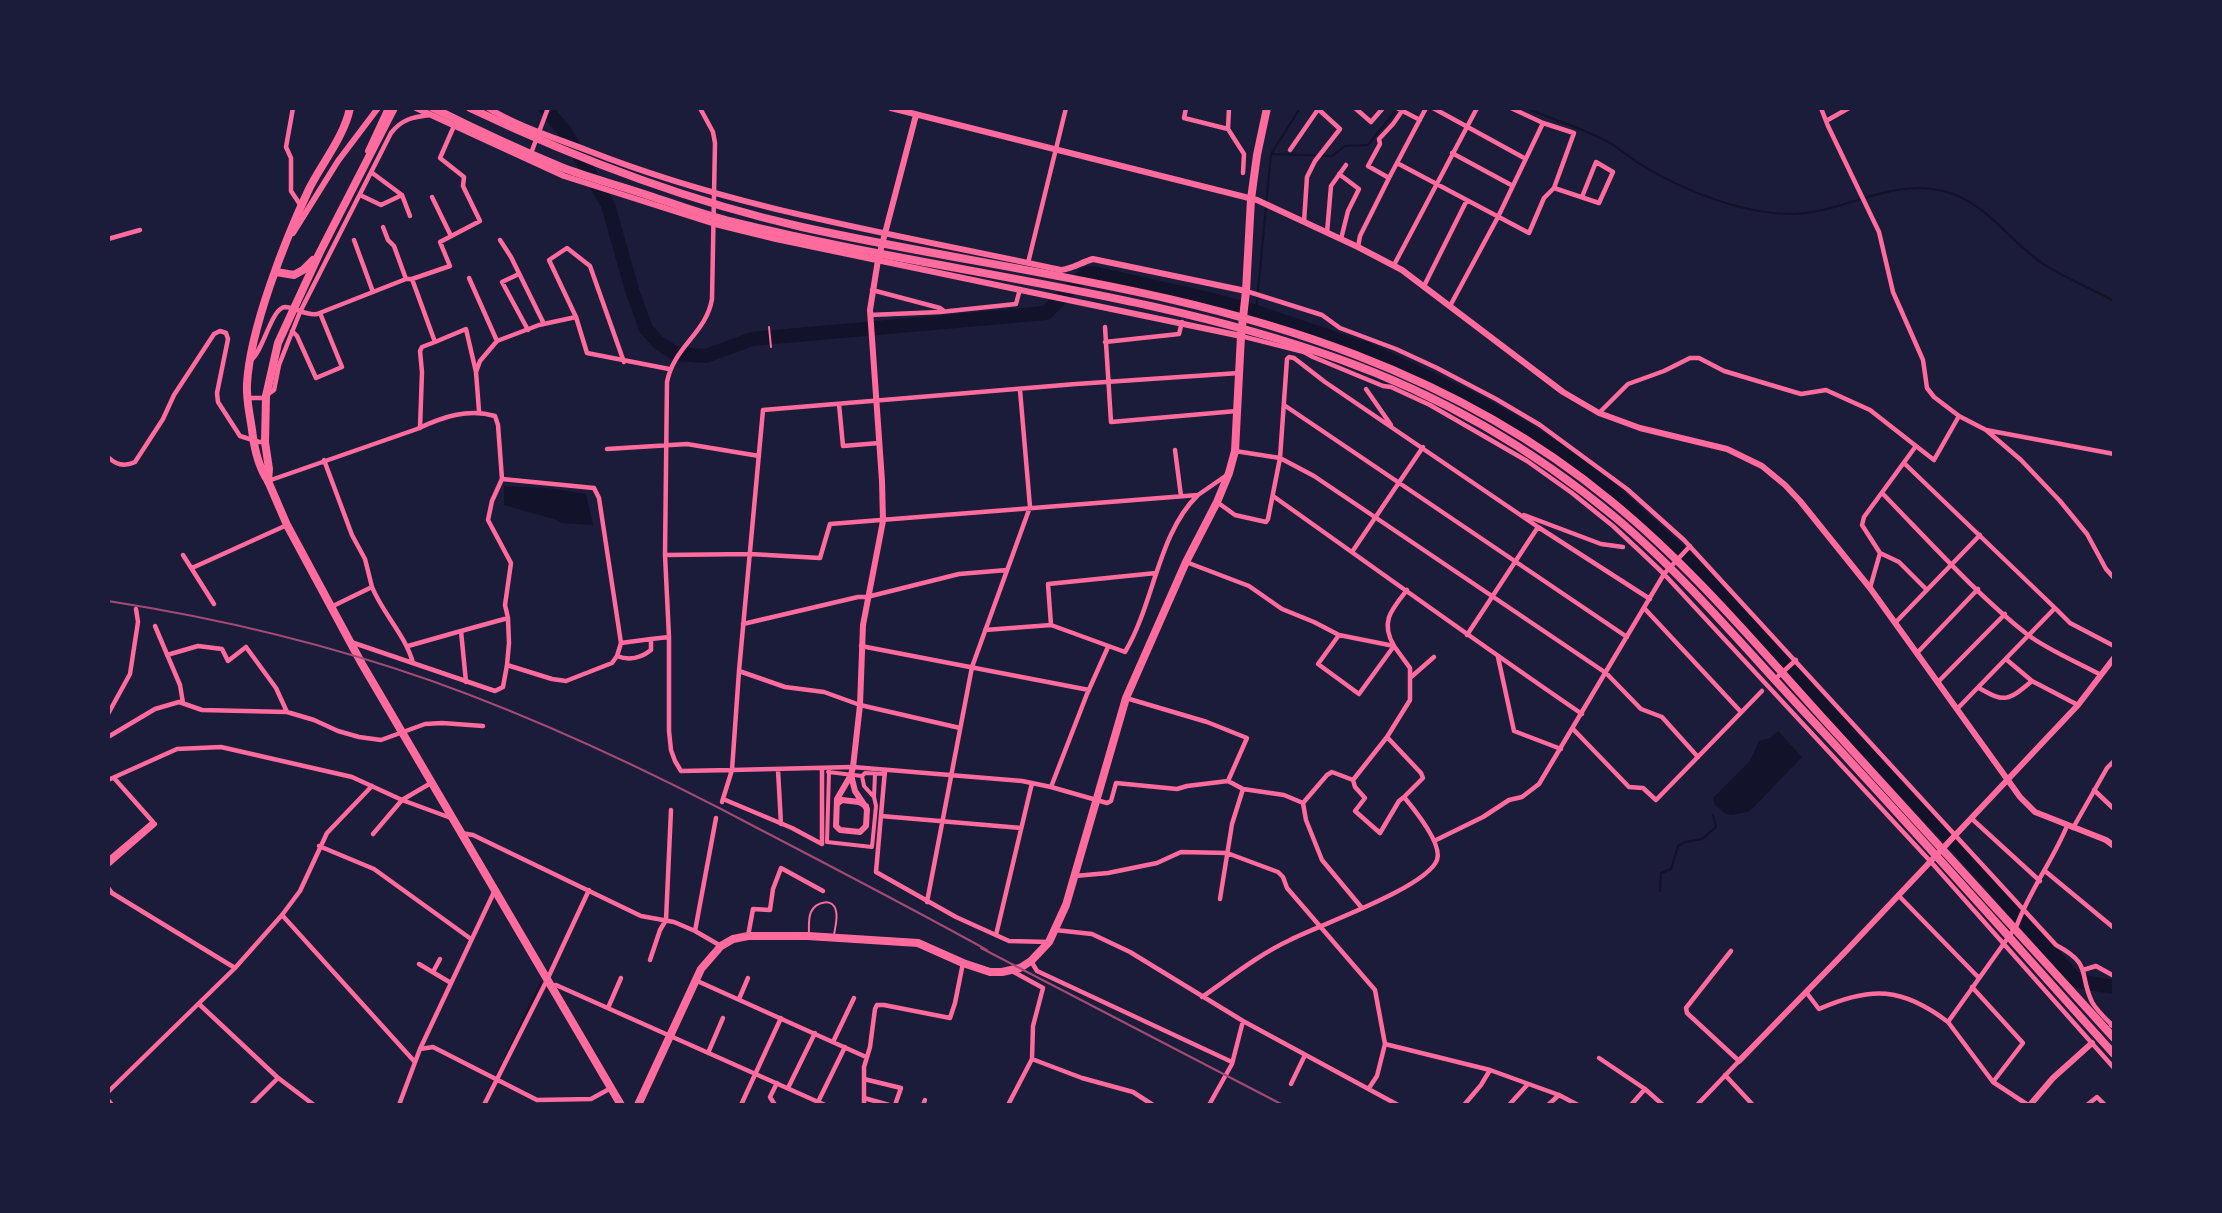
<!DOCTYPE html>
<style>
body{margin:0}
#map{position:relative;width:2222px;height:1213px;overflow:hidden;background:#1b1b3a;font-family:"IBM Plex Sans",sans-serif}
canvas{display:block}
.frame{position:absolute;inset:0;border:110px solid #1b1b3a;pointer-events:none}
</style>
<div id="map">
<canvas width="2222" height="1213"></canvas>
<div class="frame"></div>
</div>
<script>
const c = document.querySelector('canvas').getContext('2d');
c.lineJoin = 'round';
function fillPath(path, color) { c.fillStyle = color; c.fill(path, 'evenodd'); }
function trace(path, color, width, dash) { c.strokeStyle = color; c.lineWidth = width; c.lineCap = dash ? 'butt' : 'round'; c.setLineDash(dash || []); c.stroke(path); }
fillPath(new Path2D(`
 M504,486l43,2 39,6 7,31 -32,-2 -4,-3 -53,-15z
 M1778,731l24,26 -52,54 -17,4 -7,-1 -11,-9 -2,-7 37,-37 9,-20 11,-3z`), '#12122b');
trace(new Path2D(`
 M1526,108c27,12 57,20 84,35 10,6 19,14 30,21 41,26 105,51 154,50 51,-2 97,-36 149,-23 44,10 67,52 102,74 22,14 47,24 69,36
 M1271,154l29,-46
 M1256,312l15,-158 61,2 13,-10 23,-1 30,-37
 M1660,891l1,-18 10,-4 7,-23 7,-4 17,-3 14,-12 -3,-12
 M485,1099l56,-116`), '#12122b', 2);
trace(new Path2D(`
 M545,108l21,25 42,72 24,85 14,39 13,14 17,11 30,2 46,-17 294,-26 39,-39 8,-1 116,26 47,13 118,40 94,45 53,29 72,47 100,91 264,282 120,135 37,6`), '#12122b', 14);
trace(new Path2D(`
 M769,327l2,20
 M809,935c0,-7 -1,-17 2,-23 5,-10 22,-15 25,-1 2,7 -1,16 -2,24`), '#ff6b9d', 2);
trace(new Path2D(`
 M828,772l34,4 3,-3 20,1
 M829,772l-2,70 45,5 4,-41 -2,-9 1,-23
 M862,776l2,10 9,10`), '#ff6b9d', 4);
trace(new Path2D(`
 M293,108l-7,39 5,11v33l10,15
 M700,108l13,24 2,11 -3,156c-6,35 -38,47 -45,83l-2,173 4,82v94l2,19 4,11 6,10 51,-1 -10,32
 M1186,108l-2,10 44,11
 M1229,108l-1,21 16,25 -1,19
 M1355,108l16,14 12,-14
 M1397,108l23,12
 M1433,108l93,51
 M1821,108l7,18 51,106 14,60 30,68 4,28 7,9 25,19 27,14 35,30 39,41 27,33 19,35 8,9
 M1826,121l23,-13
 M1290,150l29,-42
 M1452,153l61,33
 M530,156l18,-48
 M1397,163l132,70 15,-35 10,-10 20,-55 -31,-10 -32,-15
 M371,172l31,23 8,21
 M1339,174l20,15 -11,22 -7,28
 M1389,178l-21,-12 12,-22 -1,-5 14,-15 9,-13
 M1554,188l45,15 14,-31 -17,-10 -14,35
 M360,195l21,10 21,-10
 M432,197l19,39
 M1304,222l3,-45 8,-16 25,-32 -23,-21
 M383,227l5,13 6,6 12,33
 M1327,233l4,-47 15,-21
 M108,239l32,-9
 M354,240l19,52
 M500,240l11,17 33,67
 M1358,247l2,-11 29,-58 37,-70
 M1028,263l38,-155
 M1394,265l83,-157
 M519,274l-17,8 26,48
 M469,278l28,63
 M412,279l38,-13 -10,-24 40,-21 -17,-35 1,-9 -24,-19 14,-32
 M1424,286l43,-86
 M872,290l68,18 4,3
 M1246,291l76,24 18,13 56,21 41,19 59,31 44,26 87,64 57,51 372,405c37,20 22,27 36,57 5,9 15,18 22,25
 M1450,306l48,-89 45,-94
 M870,315l70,-3 76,-8 4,-15
 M576,317l-27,-57 18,-12 23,18 34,96
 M1105,327l6,95 126,-11
 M292,331l5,5 19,42 26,-11 -22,-54
 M1241,336l63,16 9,5 70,29 8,1 39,18 97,56 45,32 41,33 30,28 21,20 267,288 183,206
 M1105,342l74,-8 3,-12
 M250,361c14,-10 21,-53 35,-54 11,0 20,9 32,7l89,-35h6l23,63 31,-13 10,43
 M1366,389l25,36
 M248,398h15l11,-8 5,-25 21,-53 91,-179c11,-14 22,-16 39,-18
 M839,404l4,42 36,-3
 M1284,405l343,232
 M479,411l-3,-39 4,-11 17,-20 42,-16 37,-8 11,36 82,16
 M1599,413l29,-29 36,-13 26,-13h9l25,13 77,23 25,-4 44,20 46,36 -52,71 -2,8 18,28 -10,35
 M420,428l2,-56 -2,-21 2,-4 13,-5
 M1986,430l128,24
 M1916,446l18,14 25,-44
 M607,449l80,-5 72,12
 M1175,450l6,46
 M1235,451l45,7 34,18 292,197 35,36 21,8 36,40
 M108,457c8,8 17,10 27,5l28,-43 11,-24 40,-61 6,-3 6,2 2,6 -11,54 1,9 22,34 19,6h6
 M324,460l28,75 13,24 7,28 -41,20
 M1904,463l151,145 -97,100
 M502,479l-10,22 -4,19 23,43 -6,42 3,13
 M268,481l149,-52c25,-12 51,-21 78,-13l3,9 4,54 92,9 5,10 22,145 -4,13 -5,7 -46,18 -14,-2 -45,-14 -4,22 -8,4 -144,-49
 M1882,493c46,47 95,102 146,142 22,16 49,27 73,40
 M1273,496c103,73 205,147 309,218
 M1217,502l18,13 31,7 2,-3 12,-61 7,-99 2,-2 5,1 31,24 213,145 112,72
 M1524,515l77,29 22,3
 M1352,552l71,-105
 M1880,553l19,9 28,28
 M183,555l31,49
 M665,555l85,-1 70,4 10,-34 368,-29 29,-20
 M1186,562l63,24 33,23 32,13 25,13 55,11 16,22v32l-23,37 34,36 2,5 -19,19c10,12 39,47 33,63 -11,28 -118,65 -147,80 -32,15 -59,37 -88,57
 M192,568l95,-43
 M372,587c11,27 33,47 41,76
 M2055,608l15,15 44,23
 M1645,609l96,103
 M1895,623l85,-88
 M743,624l115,-27h9l92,-23 48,-4
 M1051,625l-3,-41 108,-11
 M155,626l25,59 3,18
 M985,630l66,-5 74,27c29,-48 33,-119 73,-157
 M461,631l47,-13 1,25 -2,22
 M1339,635l-21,29 41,30 35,-48c-14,-24 -3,-36 13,-56
 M1467,635l71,-108
 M651,639l18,-2
 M408,646l53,-15 5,51
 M861,646l228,44
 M1917,653l61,-64
 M167,655l31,-9 24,3 6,12 18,-14 30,41 11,24
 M617,656c13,5 24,2 34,-6v-11l-30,4
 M1498,657l16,74 47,18
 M2007,660l25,21 46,24
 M739,671l46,16 39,5 36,13 100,23
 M1410,678l24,-21
 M1774,680l22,-20
 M1938,682l67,-68
 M1979,688c26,15 29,13 53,-7
 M1126,698l81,24 40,16 -19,43
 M108,714l22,-40 8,-52 -2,-13
 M1573,729l56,58 14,1 13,12 106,-109
 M108,737l47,-28 24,-7 23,8 85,2 27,8 24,11 21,6 22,3 44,-16 17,-1 41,3
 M778,770l3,54
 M885,770l-9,102 80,45 53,24 40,1
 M108,780l69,-31 44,-2 131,30 50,23 49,18
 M1353,780l2,7 10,11 -10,13 25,22 19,-32 5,-4
 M1051,787l36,-93 21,-47
 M1243,789l41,6 19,8
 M2094,790l20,19
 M723,799l69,29 30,16v-76
 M881,816l140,12
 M716,818l-21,113 26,15
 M1971,818l69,63
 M2073,828l34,-60 7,-7
 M461,833l12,2 168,81 33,6 21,9
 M373,834l29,-34 29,-17
 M1434,841l49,-24 26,-17 13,-3 17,-13 125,-210 26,-28
 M319,846l55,23 97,70
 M108,860l45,-38 -39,-44
 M108,865l47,-41
 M2045,871l69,57
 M1075,876l33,-3 49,-10 24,-11 46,1 51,19 5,5 4,11 88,102 10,54 -8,32 -8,12
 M108,888l4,5 123,75
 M1898,895l81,83
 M1220,899l12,-75 11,-35 -15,-8 -41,5 -10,3 -61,-6 -5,18 -4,2 -56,-16 -29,-6 -169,-14 -121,3 7,-99 24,-261 313,-26 163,-11
 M927,902l45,-235 58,-160 -10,-117
 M1362,908l-40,-48 -16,-40 -3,-17 24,-28 5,-3 21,8 34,-43
 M282,915l132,146
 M1055,930l37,4 38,18 113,69 155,84
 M996,935l36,-152
 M748,936l5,-27 17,1 3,-21 8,-21 42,23
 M650,960l10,-30 6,-10 5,-110
 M1031,961l6,10 195,91
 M419,964l32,19
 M2083,970l13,-4 18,10
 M433,972l7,-13
 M695,980l171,77
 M551,986l5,-1 269,120
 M1972,987l51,56 -30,39
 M1806,992l13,17c52,-23 83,-22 129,13l69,-97c13,-35 36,-65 50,-99
 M739,999l9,-21
 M199,1004l78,73 37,28
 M608,1008l13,-30
 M1948,1022l45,60 35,23
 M833,1042l21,-44
 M1385,1044l105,26 69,25 19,10
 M420,1049l13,-2 104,53 54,-1 20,-11
 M708,1053l15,-35
 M1599,1058l46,31 18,16
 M1032,1059l50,19 51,14 20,13
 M1725,1075l28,30
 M864,1079l37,9 -6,17
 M1291,1084l14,-29
 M788,1088l27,-55
 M108,1092l127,-124 47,-53 18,-24 27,-58 45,-47
 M864,1098l25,7
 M108,1100l4,5
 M818,1102l27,-55
 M251,1105l27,-27
 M399,1105l21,-56 75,-159
 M484,1105l63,-125 42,-90
 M741,1105l40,-87
 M775,1105l-5,-8 7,-14
 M864,1105v-38l6,-20 5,-38 2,-4h7l66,13 5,-15 8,-40
 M923,1105l2,-5
 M1008,1105l24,-46 1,-33 10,-38 -31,-17
 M1209,1105l23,-41 11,-43
 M1464,1105l17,-20 9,-15
 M1509,1105l19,-21
 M1548,1105l11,-10
 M1631,1105l14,-16
 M1697,1105l42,-44 -52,-48 -1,-5 45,-57
 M2087,1105l10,-8 8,8`), '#ff6b9d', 4.5);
trace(new Path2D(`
 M416,108l148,68 151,48 61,15 465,97
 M488,108c31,19 68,30 101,43 152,60 313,84 472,119 11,-1 21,-8 32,-11l153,32
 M891,108l366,92 101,47 44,23 161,122 36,21 41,15 87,21 35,17 23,19 15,16 70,87 150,209 15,15 71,28 8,6
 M368,151l20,-43
 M293,233l45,-72 40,-53
 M851,775l4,16 12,18 -1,17 -6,6 -20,-2 -4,-4 1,-27 14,-24 2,-8 7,-62 3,-80 20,-104 -1,-40 -12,-171 8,-50 38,-145
 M837,804l5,-4 17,2 7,4
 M2112,1025l2,-2
 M1739,1061l107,-110 232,-246 36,-47
 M2030,1105l23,-27 39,-35`), '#ff6b9d', 6);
trace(new Path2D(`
 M268,481l19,44 75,139 259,441
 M638,1105l63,-136 20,-23 12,-7 15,-3h60l110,7 45,20 27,9h12l18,-4 11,-7 18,-19 17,-37 60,-207 60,-136 31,-60 12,-29 6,-22 6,-115 5,-45 5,-92 6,-44 10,-47`), '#ff6b9d', 8);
trace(new Path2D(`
 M433,108c42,21 85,41 128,59 28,11 57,18 86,28 28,9 57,20 86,27 201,50 410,67 606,137 101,36 194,90 277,159 69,58 133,135 195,201 103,110 202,223 303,335
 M470,108c107,51 217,93 332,119 185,41 377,59 554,128 91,35 180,84 255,146 81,66 149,148 219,225 95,103 189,209 284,312
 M276,272l18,3 9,-5 10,-10
 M268,481l1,-12 -4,-27 1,-46 12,-53 42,-91 74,-144
 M268,481c-10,-15 -14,-34 -16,-51 -2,-15 -6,-30 -5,-46 3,-55 38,-144 62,-195 13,-26 35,-52 41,-81`), '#ff6b9d', 8);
trace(new Path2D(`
 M108,601c110,17 219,43 324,80 115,41 224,93 331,150 75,39 150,78 224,119
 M981,948l302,157`), '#a44b75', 2);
</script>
